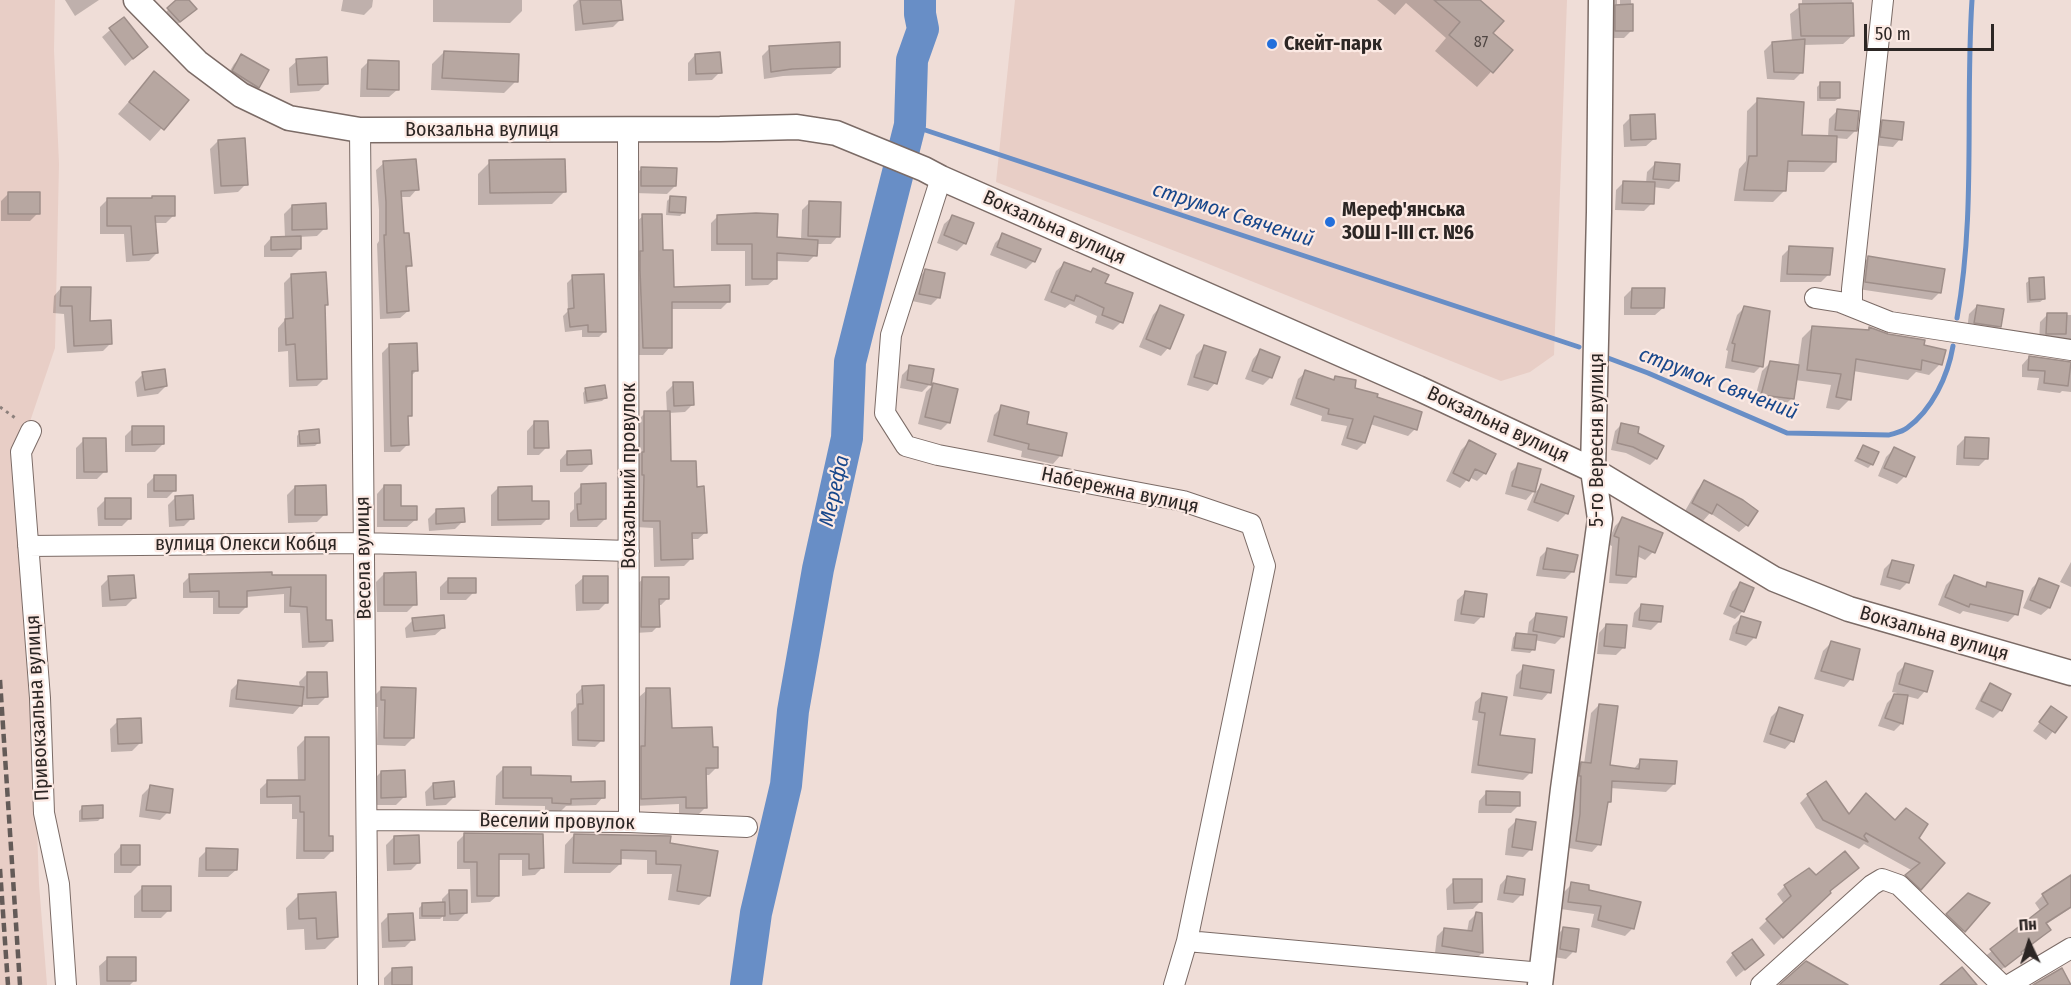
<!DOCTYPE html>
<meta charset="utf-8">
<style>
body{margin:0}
#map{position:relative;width:2071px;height:985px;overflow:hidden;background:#efddd7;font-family:"Fira Sans Condensed",sans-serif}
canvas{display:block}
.north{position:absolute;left:1999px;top:913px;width:60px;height:60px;-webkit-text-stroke:4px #fceae4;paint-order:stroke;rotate:356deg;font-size:16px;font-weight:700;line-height:24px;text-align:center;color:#2c2624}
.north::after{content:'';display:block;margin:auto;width:21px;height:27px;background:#2c2624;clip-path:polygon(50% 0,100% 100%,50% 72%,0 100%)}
.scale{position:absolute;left:1864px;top:24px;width:130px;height:27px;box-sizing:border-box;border:3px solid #2c2624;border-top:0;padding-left:8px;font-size:18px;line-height:21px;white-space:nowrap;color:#2c2624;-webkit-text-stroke:4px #fceae4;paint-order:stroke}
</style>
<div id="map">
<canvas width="2071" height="985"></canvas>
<div class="north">Пн</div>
<div class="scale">50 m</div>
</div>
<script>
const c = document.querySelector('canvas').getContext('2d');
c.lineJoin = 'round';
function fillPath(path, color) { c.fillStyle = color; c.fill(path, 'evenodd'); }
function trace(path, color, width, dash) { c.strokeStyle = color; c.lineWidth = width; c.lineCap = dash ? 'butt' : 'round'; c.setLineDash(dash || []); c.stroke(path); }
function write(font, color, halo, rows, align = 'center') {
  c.font = font + ' "Fira Sans Condensed",sans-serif'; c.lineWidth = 4.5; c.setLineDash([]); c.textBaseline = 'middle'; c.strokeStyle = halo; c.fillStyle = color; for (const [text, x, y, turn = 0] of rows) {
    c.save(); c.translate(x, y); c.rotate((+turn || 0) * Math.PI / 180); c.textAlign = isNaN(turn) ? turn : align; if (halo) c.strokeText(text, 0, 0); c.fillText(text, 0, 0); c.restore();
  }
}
fillPath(new Path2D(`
 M0,0h55l-1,50 5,114 -4,184 -32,94 16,442 8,101h-47z
 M1015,0h552l-13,355 -24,17 -29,9 -295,-118 -210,-81z`), '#e8cec6');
fillPath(new Path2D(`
 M65,0h34l-24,16z
 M178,0h9v16l-15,13 -11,-12z
 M343,0h30l-1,7 -8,8 -23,-4z
 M433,0h89v11l-12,12 -77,-1z
 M578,0h41l2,19 -8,8 -38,4 -2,-26z
 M1377,0h101l13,34 20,16 -34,37 -42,-36 11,-13 -40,-35 -11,12z
 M1610,0h7v12h3v-12h11l1,30 -8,8h-16z
 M1802,0h50l1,35 -10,9 -40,1 -1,27 -8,8 -27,-1 -3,-28 8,-8 20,-1 -2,-28 12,-9z
 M123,19l23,28 -21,19 -23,-29z
 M770,48l69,19 -8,7 -48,2 -19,3 -2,-23z
 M444,52l72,29 -12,12 -73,-3 1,-26z
 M695,55l25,17 -8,8 -24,1v-18z
 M242,56l16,31 -8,8 -25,-16 9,-15z
 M297,61l30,22 -8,8 -29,2 -1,-25z
 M369,61l28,29 -8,7h-29l1,-28z
 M154,73l33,27 -37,41 -32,-27z
 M1820,84l19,14 -4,3h-18v-14z
 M1758,100l42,37h28l1,-18 8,-8 18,20 -8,8 -12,-1v23l-11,11h-39l-1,19 -11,11 -39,-1 5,-32 7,-8 1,-50z
 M1631,117l23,22 -8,7 -22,1 -1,-22z
 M1883,121l17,18 -7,8 -20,-2 2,-16z
 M218,141l28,43 -8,8 -24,2 -4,-45z
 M490,162l74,30 -12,12 -74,1v-31z
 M384,163l33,26 -7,8h-10l2,38 8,30 -5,5 3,41 -8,7 -20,1 -3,-75 2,-3v-31l-3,-40z
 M1655,164l22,17 -8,8 -16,-2 -1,16 -8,8 -29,-1 1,-20 8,-8 22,1 1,-11z
 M642,168l33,18 -8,8 -33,-1v-17z
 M8,194l30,19 -8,8h-29v-20z
 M671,197l13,15 -4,4 -14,-1 1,-14z
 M152,198l22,17 -8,8h-12l3,30 -8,8 -23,1 -2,-28h-24v-27l8,-8 42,1z
 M810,202l28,34 -7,8h-15l-1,11 -7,7 -33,-1 1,17 -8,7 -23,1v-35h-34v-28l7,-7 58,23 25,1 1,-30z
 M292,206l33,22 -8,8 -18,1 1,12 -8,8h-28v-11l7,-8h14l-1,-24z
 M643,216l19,36 11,36 56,13 -8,8h-51v38l-7,8h-27l-1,-132z
 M952,217l13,26 -8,8 -20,-8 7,-19z
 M1003,235l31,26 -8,8 -36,-14 5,-12z
 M1790,248l39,26 -8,8h-41l2,-26z
 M1868,258l72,34 -8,8 -74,-11 2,-23z
 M1064,264l25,9 4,-4 10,15 18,38 -8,8 -18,-7 2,-7 -27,-12 -5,4 -21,-8 12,-29z
 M925,271l14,26 -8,8 -19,-4 5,-22z
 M292,275l31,32 2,71 -8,8 -28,1 -1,-36 -10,1v-24l7,-8 -1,-37z
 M573,277l32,54 -6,6h-17v-7l-17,2 -2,-16 5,-5 -1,-28z
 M2030,280l14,19 -4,3 -13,1 -1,-20z
 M61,288l28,35 22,20 -8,8 -36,2 -3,-39 -11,-1 1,-17z
 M1632,289l31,19 -8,7h-31v-18z
 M1977,306l23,20 -8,8 -25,-4 2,-16z
 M1160,307l8,41 -7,8 -22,-9 14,-32z
 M1744,308l17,58 -7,7 -29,-5 3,-17 -2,-1 11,-35z
 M2047,315h24v30l-32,-3 1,-20z
 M1813,327l53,4 3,-3 71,36 -11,11 -13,-3 -8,8 -55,-9 -3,28 -11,11 -13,-2 5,-23 -36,-5 -3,18 -8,8 -30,-4 8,-31 8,-8 28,3 4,-28z
 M389,346l27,25 -6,6v38l-4,4 2,25 -8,8h-16l-2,-99z
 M1204,347l11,36 -7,8 -21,-6 9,-30z
 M1260,351l11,26 -8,8 -18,-6 8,-20z
 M2029,357l42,7v28l-9,-1 -2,2 -23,-3 2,-12 -17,-1v-12z
 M910,367l20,17 -8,8 -22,-4 2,-13z
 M1306,372l26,9 3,-3 40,20 40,31 -7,7 -38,-12 -6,19 -7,7 -16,-5 6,-19 -26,-5 1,-5 -32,-11 8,-26z
 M143,374l23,12 -8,8 -21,3 -2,-15z
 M674,384l19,20 -8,8 -17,1 1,49 26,26 11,44 -8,7h-7v20l-7,7 -30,1 -1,-39 -17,-1 2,-107 7,-7h22l-1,-21z
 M934,384l15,38 -8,8 -23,-6 8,-32z
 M586,389l19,9 -3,3 -18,3 -1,-11z
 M1002,407l23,18 40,9 -5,22 -7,8 -32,-7 1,-6 -35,-9 7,-27z
 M534,423l13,24 -8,8h-12v-24z
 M1621,425l15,9 20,25 -6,6 -24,-12 -15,-3 4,-19z
 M133,428l30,16 -8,8h-30v-16z
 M300,432l19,10 -4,4 -18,1v-11z
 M1965,438l22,20 -8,8 -23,-1 1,-19z
 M84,440l21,31 -8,8h-21v-31z
 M1469,442l16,31 -8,8 -8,-4 -9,11 -14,-7 15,-31z
 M1863,446l9,18 -4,4 -14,-7z
 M1894,449l11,27 -8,8 -19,-8 8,-19z
 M567,452l23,12 -8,8h-22v-12z
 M1519,464l21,6 -7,22 -7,8 -21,-6 6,-22z
 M155,476l20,14 -8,8h-20v-14z
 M1704,482l43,43 -8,7 -29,-19 -7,8 -18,-10 12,-21z
 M582,485l23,34 -8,8h-27v-14l4,-4v-16z
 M384,486l16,21 15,13 -8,7h-30v-33z
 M1542,486l30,11 -6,17 -8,8 -31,-12 7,-17z
 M295,487l30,27 -8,8 -29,1 -1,-28z
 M498,488l50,30 -7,7 -50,1v-31z
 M176,497l16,21 -8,8 -15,1 -1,-22z
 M105,500l25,18 -8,8h-24l-1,-18z
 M436,511l27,10 -8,8 -26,2 -1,-12z
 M1622,519l31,33 -8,8 -8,-4 -2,20 -8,8 -18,-1 3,-37 -5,-2 8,-18z
 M1548,549l25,22 -8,8 -29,-3 4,-19z
 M1892,561l16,21 -8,8 -20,-5 4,-16z
 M2071,562v25l-11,-5z
 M384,574l31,30 -8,8h-30l-1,-30z
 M190,576l134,1v45l7,18 -7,7 -22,1 -2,-35h-16v-19l-38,3v10l-7,7h-26v-16h-30v-15z
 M1954,577l29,11 5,-4 28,30 -8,8 -45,-11 -3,3 -22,-9 8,-20z
 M109,578l25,20 -8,8 -24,1 -1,-21z
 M583,578l24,24 -8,8 -23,1 -1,-26z
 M448,579l26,13 -8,8h-26v-13z
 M643,579l25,19 -7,7h-3v21l-6,6 -17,1 1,-48z
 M2040,580l17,7 -8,21 -8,7 -18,-7 9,-20z
 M1740,584l3,27 -8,8 -12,-5 9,-22z
 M1465,593l17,23 -8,8 -20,-3 3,-21z
 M1641,605l18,17 -8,8 -19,-3 2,-14z
 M1537,614l26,22 -8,8 -21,-4 -1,9 -3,4 -19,-2 2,-13 3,-4 11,2 2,-14z
 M1741,618l18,5 -5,15 -8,8 -17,-6 4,-14z
 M413,620l30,8 -8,7 -29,3 -1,-10z
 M1606,625l18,22 -8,8 -19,-1 2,-21z
 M1831,643l20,36 -7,8 -30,-8 9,-28z
 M1905,665l20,26 -7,8 -12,-3 -4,27 -8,8 -16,-5 9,-23 10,-10 -5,-1 5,-19z
 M1524,667l25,25 -7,8 -29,-4 3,-21z
 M307,674l19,23 -8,8h-17l-8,9 -64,-7 2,-17 8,-8 61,6 -1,-6z
 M1990,685l11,25 -8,8 -18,-9 8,-16z
 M583,687l19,53 -7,7 -23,-1 -1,-34 5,-5v-13z
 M382,688l31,50 -8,8 -28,-1 1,-38h-4v-11z
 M647,690l24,39 40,20 5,19 -7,7h-4l1,32 -8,8h-19v-11l-45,2 4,-55 1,-54z
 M1483,695l16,41 32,36 -8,8 -52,-7 7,-52 -6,-1 3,-18z
 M1599,705l9,62 25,3 8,-10 33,24 -8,8 -56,-4v14l-4,3 -7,39 -7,8 -23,-4 3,-25 2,-52 8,-8 2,1 7,-51z
 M2051,708l13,10 -18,22 -13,-9z
 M1779,709l13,32 -7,8 -22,-7 8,-25z
 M118,721l22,22 -8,8 -21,1 -1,-23z
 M305,739l27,112 -8,8h-28l1,-40h-5v-15h-32v-15l8,-8 30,1 -1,-35z
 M504,768l26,9 39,6 34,14 -7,8 -30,1 -5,5h-16v-5l-50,-1 1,-29z
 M381,772l23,25 -8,8h-22l-1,-25z
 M433,784l21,13 -8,8 -20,1 -1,-14z
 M150,787l18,25 -8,8 -21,-3 3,-22z
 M1486,793l33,12 -8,8h-33l1,-12z
 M1808,795l40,21 69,22 26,25 -30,34 -14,-13 14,-13 -49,-27 -5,5 -43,-21 -16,-25z
 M83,807l19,10 -4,4 -19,1v-11z
 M1516,821l15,28 -8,8 -18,-2 3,-26z
 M465,834l50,1 27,33 -7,7 -13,1v-16h-25l1,35 -8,7 -19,1 -1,-34h-13v-27z
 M574,835l95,9 40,52 -10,9 -31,-5 4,-26h-25v-14l-27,-1v5l-10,9h-46l1,-28z
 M394,837l25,25 -8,8 -24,1 -1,-26z
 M121,846l18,19 -8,8h-17v-19z
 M207,850l29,20 -8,7h-30l1,-19z
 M1849,876l-20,16 -55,53 -15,-17 25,-24 -7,-10 8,-8 31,-9z
 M1507,877l14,18 -8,8 -16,-3 3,-15z
 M2067,879l4,6v23l-26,17 4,5 -8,8 -45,36 -13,-16 58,-46 -6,-9 8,-8z
 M1454,881l27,20 -8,8 -26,1 -1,-21z
 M1572,884l15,7 46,37 -8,8 -34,-9 3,-13 -33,-5 3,-17z
 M142,888l27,22 -8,8h-27v-22z
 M450,891l16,22 -8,8h-15v-5l-3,3h-21v-11l4,-4h19v-5z
 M1968,895l20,8 -32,36 -17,-17z
 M298,896l39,41 -12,12 -20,1 -1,-21 -17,1 -1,-22z
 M1476,914l6,39 -7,7 -40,-7 2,-17 7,-7 23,3 2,-11z
 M389,915l24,24 -8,8 -23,1 -1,-25z
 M1564,928l10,23 -8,8 -13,-2 3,-21z
 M1733,954l29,1 -26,22 -10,-15z
 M107,959l28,21 -5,5h-30l-1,-19z
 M392,970l19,15h-27v-7z`), '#0003');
trace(new Path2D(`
 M910,125l669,222
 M1957,318c19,-105 8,-212 15,-318
 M1608,358l40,15 139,60 102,2c6,-2 13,-3 18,-7 25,-18 41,-52 46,-82`), '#688ec6', 5);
trace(new Path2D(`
 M746,985l10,-72 30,-128 7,-74 25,-142 29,-131 3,-76 60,-237 2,-65 11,-31 -3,-15v-14`), '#688ec6', 32);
const building = new Path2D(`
 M176,0h13l8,9 -17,13 -13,-14z
 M580,0h41l2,20 -40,4z
 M1434,0h46l24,21 -11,12 20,17 -20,23 -44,-38 11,-13z
 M1853,3l1,33h-53l-2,-32z
 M1633,4v27h-18v-26z
 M124,17l24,30 -15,12 -24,-31z
 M1805,39l-2,34 -29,-1 -2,-30z
 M840,42v25l-48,2 -21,3 -2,-26z
 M444,51l75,3 -1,28 -76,-4z
 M720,52l2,21 -26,1 -1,-20z
 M241,54l28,16 -10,18 -27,-17z
 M327,57l1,27 -30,1 -2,-26z
 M368,60l31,1v29l-32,-1z
 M154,71l35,29 -25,30 -35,-28z
 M1820,82h20v16h-20z
 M1757,98l47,4 -2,33 35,1 -1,26 -48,-1 -2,30 -42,-1 5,-34h8z
 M1837,109l22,2 -2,20 -22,-1z
 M1655,114l1,25 -25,1 -1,-25z
 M1882,120l22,2 -2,18 -22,-3z
 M245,138l3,47 -27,1 -3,-46z
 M416,159l3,31 -18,1 3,42h5l3,33h-6l3,45 -22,2 -3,-78h2v-33l-3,-41z
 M565,159l1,33 -76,1 -1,-33z
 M1655,162l25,2 -1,17 -26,-2z
 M641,167l36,1 -1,18h-35z
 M1623,181l32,1 -1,22 -32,-1z
 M8,192h32v22h-32z
 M152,196h23v20h-20l3,37 -25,2 -2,-29h-24v-28h45z
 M670,196l16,1 -1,16 -16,-1z
 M809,201l32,1 -1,35 -32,-1z
 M326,203l1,26 -35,1v-25z
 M756,213l22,1 -1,23 41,3 -1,16 -40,-3v26h-25v-35h-35v-29z
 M642,214h20l1,36h10l1,37 56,-2v17h-58v46h-29l-3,-78v-19h3z
 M952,215l22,8 -8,21 -22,-9z
 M1002,233l39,16 -6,13 -38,-15z
 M301,236v13l-30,1v-13z
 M1789,246l44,2 -3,27 -43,-1z
 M1868,256l77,13 -4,24 -76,-11z
 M1064,262l27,10 2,-4 16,7 -4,8 28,10 -10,30 -21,-8 2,-7 -28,-13 -2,6 -23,-9z
 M925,269l20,4 -5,25 -21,-4z
 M326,272l2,33h-3l2,74 -30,1 -2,-36 -9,1 -1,-26 8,-1 -2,-44z
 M604,274l2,58h-18v-7l-18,2 -2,-18 6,-1 -2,-33z
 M2044,277l1,22 -15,1 -1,-22z
 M61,287h30l-1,34 21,-1 1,24 -38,2 -2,-40h-12z
 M1632,288h33l-1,20h-33z
 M1160,305l24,10 -14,34 -24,-10z
 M1977,305l27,4 -3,18 -27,-4z
 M1744,306l26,5 -7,56 -31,-6 3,-17 -3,-1z
 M2047,313h20l-1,21h-20z
 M1812,326l57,4v-3l19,7 37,6 -1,5 22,5 -4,15 -20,-5 -1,10 -65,-11 -5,41 -15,-3 5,-23 -34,-4z
 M417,343l1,28h-6v45h-4l1,29 -18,1 -2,-102z
 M1204,345l22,7 -9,32 -23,-7z
 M1260,349l20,8 -8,21 -20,-7z
 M2029,356l42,6 -3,24 -24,-3 1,-12 -17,-1z
 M1770,361l29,4 -5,34 -33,-4z
 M909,365l25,4 -3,16 -24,-5z
 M165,369l2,17 -22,4 -3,-18z
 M1305,370l29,10 1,-4 21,4 -1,8 23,6 -1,3 45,15 -5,18 -43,-14 -9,27 -18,-5 6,-19 -25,-5 1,-5 -33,-11z
 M673,382h20l1,23 -20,1z
 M933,383l25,6 -8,34 -25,-6z
 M605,385l2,13 -20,3 -2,-13z
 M1001,405l28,7 -2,12 40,9 -5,23 -34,-7 1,-5 -35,-9z
 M644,411h26l1,50h25l1,26 7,-1 3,47h-15l1,26 -32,1 -1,-39h-17l1,-46h-2v-23h2z
 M534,421h14l1,27h-15z
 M1621,423l18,4 -1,6 26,13 -7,13 -24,-12 -16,-4z
 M132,426h32v18l-32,1z
 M319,429l1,14 -20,1 -1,-13z
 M1965,437l24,1 -1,21 -24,-1z
 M83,438h23l1,34h-23z
 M1469,440l27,14 -10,20 -11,-5 -6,12 -16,-8z
 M1863,445l16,7 -6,13 -16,-7z
 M1894,447l21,10 -9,20 -22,-9z
 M591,450l1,14 -25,1v-14z
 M1518,463l23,6 -6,23 -23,-6z
 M154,475h22v16h-22z
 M1704,480l39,20 15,11 -10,15 -31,-22 -5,10 -20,-11z
 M606,483v36l-28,1 -1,-16h4v-20z
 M1541,484l33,12 -6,18 -34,-12z
 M326,485l1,30h-32v-29z
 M384,485h17v21h16v14h-33z
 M532,486v15h17v18l-51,1v-33z
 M193,495l1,24 -18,1 -1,-24z
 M105,498h26v21h-26z
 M464,508l1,14 -29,2v-15z
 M1622,517l41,16 -8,20 -16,-7 -3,31 -20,-2 3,-37 -5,-2z
 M1547,548l31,7 -4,17 -31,-3z
 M1892,560l22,5 -5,18 -22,-6z
 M272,572v3h54v45h6l1,21 -24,1 -2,-35 -17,-1 1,-19 -44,4v16h-28v-16l-29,1 -1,-18z
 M416,572l1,33h-33v-32z
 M134,575l2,23 -26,2 -2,-24z
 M1954,575l32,12 1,-5 36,9 -5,24 -48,-11 -1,3 -24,-10z
 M583,576h25v27h-25z
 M642,577h27v22h-10l1,28h-19z
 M448,578h28v15h-28z
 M2039,578l20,8 -9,22 -20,-8z
 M1740,582l14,6 -10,24 -14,-6z
 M1465,591l22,3 -3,23 -23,-3z
 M1641,604l22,2 -2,16 -22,-2z
 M1536,613l31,4 -3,20 -31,-6z
 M444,615l1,13 -31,3 -2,-13z
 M1741,616l20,6 -5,16 -20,-5z
 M1606,624l21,1 -2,23 -21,-2z
 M1516,633l21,2 -2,15 -21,-2z
 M1831,641l29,8 -7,31 -32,-9z
 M1905,663l28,8 -6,21 -28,-8z
 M1523,665l31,5 -3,23 -31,-5z
 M307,672h20l1,25 -21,1z
 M238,680l66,7 -2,19 -66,-7z
 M1990,683l21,11 -9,17 -21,-10z
 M604,685v56l-26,-1v-36h5l-1,-18z
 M381,687l35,1 -2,50h-30l1,-38h-4z
 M646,688h24l2,40 40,-1 1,20h5v21h-12l1,40h-21v-11l-45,2v-53h4z
 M1482,693l25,4 -7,38 35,4 -3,34 -54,-8 7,-52 -6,-1z
 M1894,694l14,1 -5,29 -18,-6z
 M1599,704l19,2 -8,59 29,4 1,-10 37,2 -2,23 -63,-3 -1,21h-3l-7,43 -25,-4 4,-27 1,-38h-2l2,-14 10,1z
 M2051,706l16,11 -12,16 -16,-11z
 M1779,707l24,8 -9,27 -24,-8z
 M141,718l1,25 -24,1 -1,-25z
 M305,737h24v99h4v15h-29v-39h-4v-16l-33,1v-17h38z
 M503,767h28v8l40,1v6l34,-1v17l-34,1v5l-19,-1v-5h-49z
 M405,770l1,27 -25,1v-27z
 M454,781l1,16 -21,2 -1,-16z
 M1826,781l23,33 17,-21 29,27 11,-12 22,16 -9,14 26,25 -24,27 -16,-15 15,-12 -54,-30 -2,3 4,6 -45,-22 -16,-26z
 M150,785l23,4 -3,24 -24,-3z
 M1486,791l34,1v14l-34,-1z
 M103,805v13l-21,1v-13z
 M1516,819l20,3 -4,28 -20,-3z
 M464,833l79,1 1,34 -15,1v-15h-30v42h-22v-34h-13z
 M574,834l97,2 -1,7 48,8 -8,45 -33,-5 4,-26 -25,-1v-13l-35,-1v14l-48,-1z
 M419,835l1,28 -26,1v-28z
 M121,845h19v20h-19z
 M206,848l32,1 -1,21h-31z
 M1845,851l14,17 -29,23 1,2 -48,45 -17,-19 25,-23 -7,-11 25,-17 7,7z
 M2071,875v32l-25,16 5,7 -30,22 1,2 -17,13 -15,-18 58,-45 -6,-10z
 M1507,876l18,3 -2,16 -19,-2z
 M1453,879h29v23l-28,1z
 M1571,882l18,3v5l52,12 -7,27 -36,-9 3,-14 -33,-4z
 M142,886h29v25h-29z
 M449,890h18v23l-17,1z
 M336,892l2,45 -21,2 -1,-21 -17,1 -1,-25z
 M1968,893l22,10 -25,29 -19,-18z
 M445,902v14h-23v-13z
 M1476,912l6,1 1,40 -41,-7 2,-18 28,3z
 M413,913l2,27 -26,1 -1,-27z
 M1563,927l16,2 -3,23 -16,-3z
 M1752,939l12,16 -19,15 -13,-17z
 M107,957h29v24h-29z
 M1806,961l42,24h-69z
 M412,967v18h-20v-17z
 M1962,967l15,18h-37z
 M2062,968l9,17h-38z`);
fillPath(building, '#b7a7a1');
trace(building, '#9e8e89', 1.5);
const minor = new Path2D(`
 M628,129l1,693
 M360,130l8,855
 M941,178l-50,157 -6,78 21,33 32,9 245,46 68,23 14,42 -78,375 -13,44
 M1815,298l25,4 50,20 181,28
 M1852,306v-17l31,-289
 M31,431l-10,21 19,246 4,115 15,71 7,101
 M28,546l336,-3 265,8
 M367,820l262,2 118,5
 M1187,941l355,32
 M1761,985l111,-100 10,-6 17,6 103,100
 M2009,985l62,-37`);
const tertiary = new Path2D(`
 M136,0l61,62 44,33 48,23 71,12 360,-1 77,-2 39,6 88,36 17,9 477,210 175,82 181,109 75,30 222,64
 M1540,985l23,-196 37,-270 -7,-49 6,-258 2,-212`);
trace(minor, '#7b6b66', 22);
trace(tertiary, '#7b6b66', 27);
trace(new Path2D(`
 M0,407l18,13`), '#8c807c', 3, [3, 4.5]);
trace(minor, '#fff', 20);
trace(tertiary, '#fff', 24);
trace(new Path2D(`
 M0,680l20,305
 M0,869l8,116`), '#645b58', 4.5, [9, 4.5]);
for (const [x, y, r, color] of [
 [1272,44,6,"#236fdb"],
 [1330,222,6,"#236fdb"]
]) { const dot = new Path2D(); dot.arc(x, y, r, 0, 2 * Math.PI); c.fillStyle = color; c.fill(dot); trace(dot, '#fceae4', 2); }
write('16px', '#4f4643', null, [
 ["87",1481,43]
]);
write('bold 20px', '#2c2624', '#fceae4', [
 ["Скейт-парк",1284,44],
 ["Мереф'янська",1342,210],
 ["ЗОШ І-ІІІ ст. №6",1342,233]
], 'left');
write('20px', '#2c2624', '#fceae4', [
 ["Вокзальна вулиця",482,130],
 ["Вокзальна вулиця",1054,228,24],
 ["Вокзальна вулиця",1498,425,25],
 ["5-го Вересня вулиця",1597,440,-90],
 ["Вокзальний провулок",629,476,-90],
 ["Набережна вулиця",1120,491,12],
 ["вулиця Олекси Кобця",246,544],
 ["Весела вулиця",364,558,-91],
 ["Вокзальна вулиця",1934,634,16],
 ["Привокзальна вулиця",38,708,-93],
 ["Веселий провулок",557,822,1]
]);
write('italic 21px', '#18478b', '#fceae4', [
 ["струмок Свячений",1233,215,18],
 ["струмок Свячений",1718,384,21],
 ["Мерефа",835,491,-77]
]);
</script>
